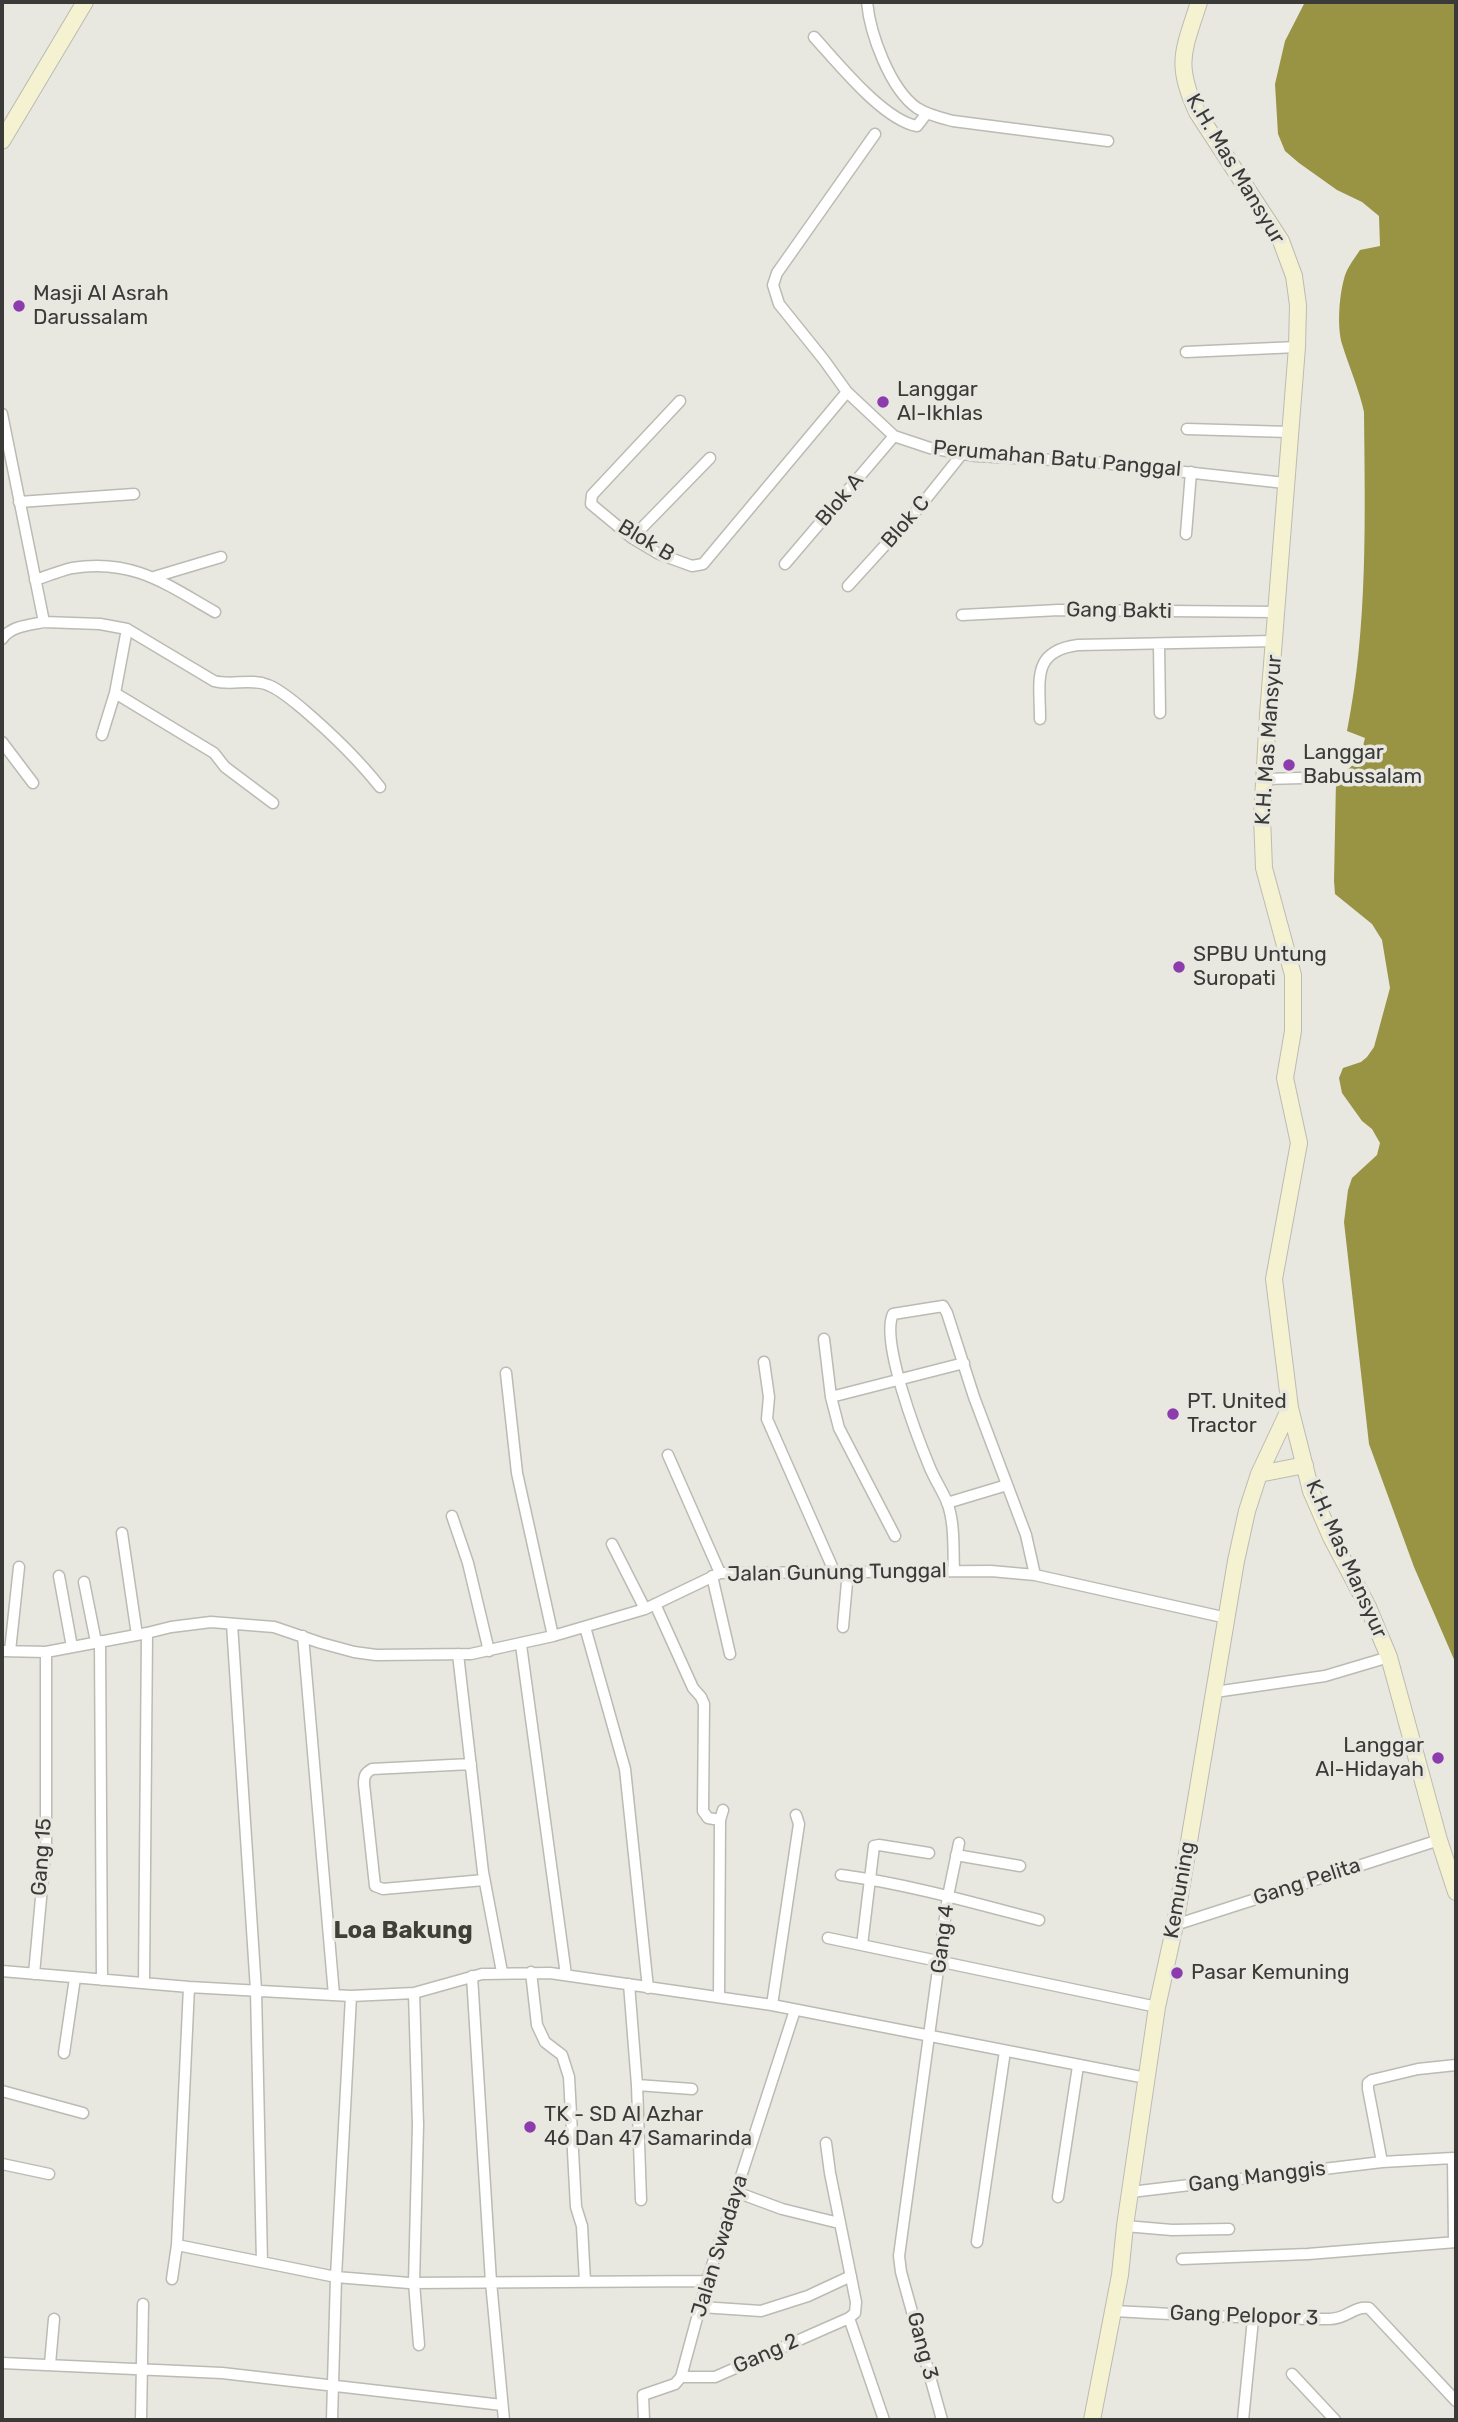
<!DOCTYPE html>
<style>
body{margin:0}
#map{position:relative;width:1458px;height:2422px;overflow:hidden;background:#e8e8e1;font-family:Rubik,sans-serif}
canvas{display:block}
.frame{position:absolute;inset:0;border:4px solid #3a3a38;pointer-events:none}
</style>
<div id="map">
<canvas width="1458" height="2422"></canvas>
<div class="frame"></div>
</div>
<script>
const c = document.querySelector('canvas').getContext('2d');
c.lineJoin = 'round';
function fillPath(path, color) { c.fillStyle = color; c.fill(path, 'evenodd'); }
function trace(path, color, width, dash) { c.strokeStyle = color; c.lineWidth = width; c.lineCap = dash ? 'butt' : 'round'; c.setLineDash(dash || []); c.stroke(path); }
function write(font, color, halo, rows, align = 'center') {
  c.font = font + ' Rubik,sans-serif'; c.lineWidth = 7; c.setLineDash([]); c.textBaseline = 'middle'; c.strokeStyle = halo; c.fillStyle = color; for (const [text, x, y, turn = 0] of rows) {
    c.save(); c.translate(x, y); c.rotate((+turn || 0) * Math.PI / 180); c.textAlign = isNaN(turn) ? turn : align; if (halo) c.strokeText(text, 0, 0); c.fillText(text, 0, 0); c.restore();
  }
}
fillPath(new Path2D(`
 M1305,2h151v1662l-42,-97 -45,-123 -25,-222 4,-32 4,-12 25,-23 3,-12 -8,-14 -10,-8 -20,-28 -3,-15 4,-10 18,-6 6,-5 7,-10 16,-59 -8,-48 -10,-16 -37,-30 -1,-13 2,-100 24,-23 5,-20 -18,-7c21,-105 18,-212 17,-319 -5,-23 -15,-45 -22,-68 -5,-17 -3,-47 2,-65 2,-10 10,-20 16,-29l20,-4 -1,-30 -17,-14 -25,-12 -38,-27 -14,-12 -7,-17 -3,-50 10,-43z`), '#999344');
const street = new Path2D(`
 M867,2c3,32 23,87 50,106 11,7 24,10 36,13l155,20
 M814,37c23,25 69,83 103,89l10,-13
 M875,134l-98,139 -4,12 6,19 45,56 23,32 47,44 36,12 46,8 118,6 191,21
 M1186,352l111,-5
 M680,401l-88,94 -1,9 41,34 27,16 33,12 11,-2 144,-172
 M2,414l42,208 56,2 27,5 87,52c17,5 37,-3 54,4 13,5 25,16 36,25 28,24 53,48 76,77
 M1187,429l102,3
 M19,502l115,-8
 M1186,534l5,-62
 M632,538l78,-80
 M785,564l109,-128
 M154,577l67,-20
 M35,580c12,-4 25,-9 37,-12 60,-10 94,16 143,44
 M848,586l70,-77 44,-55
 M962,615l97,-5 217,2
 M2,639c9,-13 27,-14 42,-17
 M1159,645l1,68
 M115,693l99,60 11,14 48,36
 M1040,719c0,-39 -9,-68 38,-74l197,-4
 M102,735l13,-42 12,-64
 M2,742l31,41
 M1264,779l38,-1
 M824,1339l7,58
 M764,1362l5,35 -2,22 67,152
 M506,1373l11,100 36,163
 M668,1455l52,118
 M947,1503l60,-18
 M452,1516l16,47 21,88
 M122,1533l15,102
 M895,1536l-56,-108 -8,-31 133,-34
 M612,1544l33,65
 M954,1571c-1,-22 1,-48 -7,-69 -5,-12 -12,-22 -17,-34 -12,-29 -50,-127 -37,-154l50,-8 4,7 27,84 52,138 9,40
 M59,1576l13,71
 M712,1576l18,78
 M84,1582l12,60
 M655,1604l38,84 8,9 3,7 -1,107 5,7 12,2
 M232,1624l24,366 6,272
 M585,1627l40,142 23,219
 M843,1627l5,-56
 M303,1636l31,359
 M100,1641l2,339
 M521,1645l45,330
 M2,1651l44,1 101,-19 24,-6 40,-5 63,5 47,16 33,9 22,3 95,-1 82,-18 92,-27 75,-36 271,-2 44,4 192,43
 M10,1651l9,-84
 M458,1654l25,218 19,100
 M1215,1692l110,-16 64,-19
 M471,1764l-99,5c-7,4 -8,7 -8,15l11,102 8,3 101,-9
 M956,1855l64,11
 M841,1875c67,9 133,28 198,45
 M1175,1925l264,-85
 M828,1938l329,69
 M862,1945l12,-99 5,-1 50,8
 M2,1971l187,16 162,9 63,-3 68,-19 68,-1 222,32 374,73
 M531,1972l6,53 8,17 17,13 7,22 7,130 6,19 3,56
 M34,1974l12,-130v-192
 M472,1976l19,306 13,138
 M144,1982l3,-349
 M629,1984l8,101 4,115
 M189,1987l-12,258 159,32 73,6 298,-2
 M414,1993l4,132 -4,158 5,62
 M719,1997l1,-177 3,-10
 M772,2005l27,-181 -3,-9
 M64,2053l11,-75
 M637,2085l55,4
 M2,2091l81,22
 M826,2143l4,30 26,129 -1,11 -6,5 35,102
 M2,2164l47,10
 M736,2192l46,17 57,14
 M1131,2192l251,-30
 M1058,2197l20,-131
 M1125,2226l47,4 57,-1
 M977,2242l28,-191
 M1454,2242l-1,-84 -71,4 -14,-73v-6l4,-3 46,-11 38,-4
 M1182,2259l126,-5 148,-12
 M172,2279l5,-34
 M701,2307l60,4 47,-15 43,-20
 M1115,2311c71,4 142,8 214,8 19,0 23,-13 40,-11l87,93
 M2,2363l220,10 280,32
 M50,2364l4,-45
 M1292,2374l43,46
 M681,2377h34l134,-59
 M141,2420l2,-116
 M332,2420l4,-143 15,-281
 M644,2420l-1,-25 32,-11 6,-7 26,-96 88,-271
 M942,2420l-41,-148 -2,-16 49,-360 11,-53
 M1243,2420l10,-101`);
const secondary = new Path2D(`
 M1199,2c-15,48 -25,61 -2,110l84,129 13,35 4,29 -1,42 -29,368 -6,102 2,51 29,107v56l-8,47 14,65 -25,136 16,129 21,83 20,46 37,70 21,50 50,183 17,52
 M2,141l83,-139
 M1259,1474l46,-9
 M1092,2420l28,-145 5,-49 32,-219 18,-82 61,-364 11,-50 12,-37 31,-66`);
trace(street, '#bbbbb4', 13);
trace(secondary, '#bbbbb4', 18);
trace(street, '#fff', 10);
trace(secondary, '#f5f2d1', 16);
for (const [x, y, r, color] of [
 [19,306,7,"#8c3cac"],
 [883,402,7,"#8c3cac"],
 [1289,765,7,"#8c3cac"],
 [1179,967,7,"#8c3cac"],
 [1173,1414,7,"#8c3cac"],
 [1438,1758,7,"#8c3cac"],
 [1177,1973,7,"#8c3cac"],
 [530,2127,7,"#8c3cac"]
]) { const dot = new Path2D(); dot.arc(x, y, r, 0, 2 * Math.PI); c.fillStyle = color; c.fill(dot); trace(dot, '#e8e8e1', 2.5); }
write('21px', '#3a3a38', '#e8e8e1', [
 ["K.H. Mas Mansyur",1235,169,59],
 ["Perumahan Batu Panggal",1057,459,5],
 ["Blok A",840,500,-50],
 ["Blok C",906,522,-49],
 ["Blok B",646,541,31],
 ["Gang Bakti",1119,611,1],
 ["K.H. Mas Mansyur",1269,740,-86],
 ["K.H. Mas Mansyur",1346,1559,66],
 ["Jalan Gunung Tunggal",837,1573,-1],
 ["Gang 15",42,1857,-86],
 ["Gang Pelita",1307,1882,-18],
 ["Kemuning",1180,1890,-80],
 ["Gang 4",943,1939,-83],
 ["Gang Manggis",1257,2177,-7],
 ["Jalan Swadaya",720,2246,-73],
 ["Gang Pelopor 3",1244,2316,2],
 ["Gang 3",922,2346,75],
 ["Gang 2",766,2354,-24]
]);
write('21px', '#3a3a38', '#e8e8e1', [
 ["Masji Al Asrah",33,294],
 ["Darussalam",33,318],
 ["Langgar",897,390],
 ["Al-Ikhlas",897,414],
 ["Langgar",1303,753],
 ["Babussalam",1303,777],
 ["SPBU Untung",1193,955],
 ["Suropati",1193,979],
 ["PT. United",1187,1402],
 ["Tractor",1187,1426],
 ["Langgar",1424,1746,"right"],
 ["Al-Hidayah",1424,1770,"right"],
 ["Pasar Kemuning",1191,1973],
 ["TK - SD Al Azhar",544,2115],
 ["46 Dan 47 Samarinda",544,2139]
], 'left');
write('bold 24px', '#403f3a', '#e8e8e1', [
 ["Loa Bakung",403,1931]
]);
</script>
